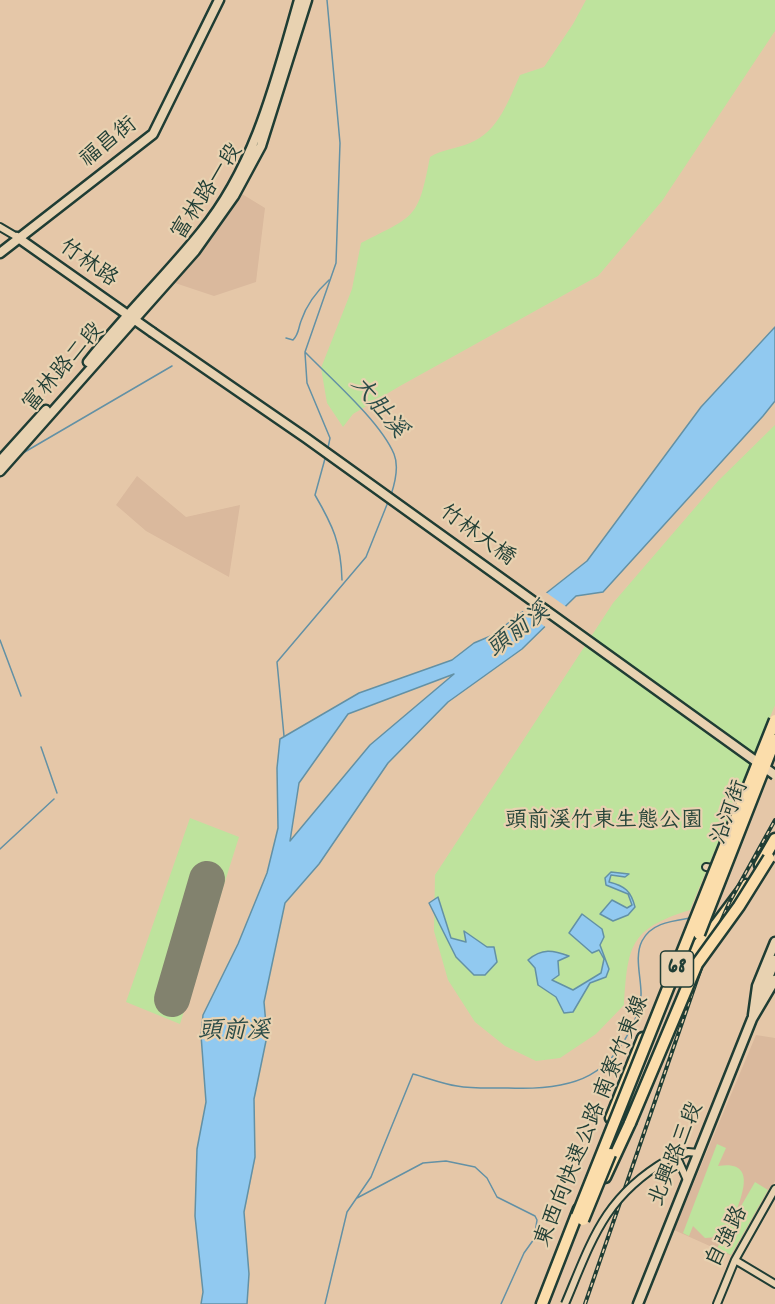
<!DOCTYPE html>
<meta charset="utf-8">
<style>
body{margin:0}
canvas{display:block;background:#e5c7a8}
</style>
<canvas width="775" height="1304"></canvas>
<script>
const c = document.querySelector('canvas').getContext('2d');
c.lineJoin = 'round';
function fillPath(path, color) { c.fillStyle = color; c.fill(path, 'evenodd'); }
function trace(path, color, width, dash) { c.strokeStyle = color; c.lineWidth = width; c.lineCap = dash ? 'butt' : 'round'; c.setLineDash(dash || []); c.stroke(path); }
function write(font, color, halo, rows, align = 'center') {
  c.font = font + ' Dekko,"LXGW WenKai TC",sans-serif'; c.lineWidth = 4.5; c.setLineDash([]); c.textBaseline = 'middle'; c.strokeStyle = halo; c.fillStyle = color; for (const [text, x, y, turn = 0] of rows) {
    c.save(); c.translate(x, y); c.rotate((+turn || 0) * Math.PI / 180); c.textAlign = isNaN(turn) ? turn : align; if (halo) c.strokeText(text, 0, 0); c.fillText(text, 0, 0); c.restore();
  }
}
fillPath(new Path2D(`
 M242,194l23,14 -9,74 -42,14 -42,-14z
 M137,476l49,41 54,-12 -11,72 -83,-46 -30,-26z
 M756,1035l19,3v143l-43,75 -58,-26z`), '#dab99d');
fillPath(new Path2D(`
 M586,0h189v31l-113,170 -64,75 -198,110 -47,28 -10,13 -16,-24 -6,-35 31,-79 9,-46c55,-28 57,-24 69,-86 13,-8 26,-8 40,-14 29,-12 38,-42 50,-68l24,-8 29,-43z
 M775,425v280l-85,205c-61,19 -62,36 -66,95l-28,29 -36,24 -24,3 -31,-15 -30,-24 -27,-42 -14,-49 1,-56 178,-272 105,-122z
 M190,818l49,19 -59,187 -54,-22z
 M717,1144l9,4 -8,18c42,-7 22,34 15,54l22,-38 13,8 -37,65 -14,-7 9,-16 -8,5 -13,1 -12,-12 -4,10 -6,-3z`), '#bee39d');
const water = new Path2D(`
 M775,327v74l-12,15 -160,176 -27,4 -54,53 -74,53 -60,61 -69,101 -34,39 -21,99 3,34 -13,63 1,58 -11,55 5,62 -2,30h-46l2,-12 -8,-76 2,-67 9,-47 -5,-67 2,-20 35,-71 29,-71 11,-45 -1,-60 3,-29 79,-46 93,-33 22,-17 19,-8 94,-74 114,-154zM454,674l-84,71 -80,96 9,-58 49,-69z
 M611,872l18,2 -4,3 -14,-2 -2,7c16,4 22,9 26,25l-7,8 -15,6 -13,-7 12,-14 15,8 5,-3 -4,-11 -22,-9 -1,-7z
 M438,897l13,41 15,4 -2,-11 23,16h7l3,15 -12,13h-11l-18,-18 -27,-54z
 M582,914l20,15 2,8 -4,8 9,24 -3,8 -16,6 -17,29 -9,1 -8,-16 -18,-12 -3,-17 -7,-8c14,-12 25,-10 41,-4l-11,5 1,14 -7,5 21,10 28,-17 3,-14 -5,-9 -7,3 -23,-20z`);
fillPath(water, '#91c9f0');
trace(water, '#6391a5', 1.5);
fillPath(new Path2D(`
 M544,591l24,17 -21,20 -26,-18z`), '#e5c7a8');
trace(new Path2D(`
 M327,0l13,143 -4,120 -31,89c25,26 75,69 89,102 5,12 1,29 -3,41
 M286,338l7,2c6,-6 5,-11 8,-19 5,-15 16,-30 28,-41
 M305,353l2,30 23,55 -2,10
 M23,453l149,-87
 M326,455l-11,40c18,31 26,48 27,85
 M0,640l21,56
 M284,736l-7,-74 89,-105 22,-55
 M41,747l16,46
 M0,849l54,-50
 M357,1198l66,-35 23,-2 29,6 12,11 10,19 38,19 2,4 -3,19 -10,14 -23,51
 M325,1304l22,-92 24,-35 42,-103c15,4 30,10 44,12 16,3 34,2 51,2 67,3 107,-11 131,-79 7,-22 -7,-48 3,-68 9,-18 30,-20 48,-23`), '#6391a5', 1.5);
trace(new Path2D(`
 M172,999l35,-120`), '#82826e', 36);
const street = new Path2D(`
 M0,227l17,10
 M706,867l13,2
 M667,1160l12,2 8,18
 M668,1160l20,-8 10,1
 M735,1260l40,24
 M717,1304l18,-44 40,-71`);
const secondary = new Path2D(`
 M17,237l135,95
 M0,253l153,-119 66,-134
 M88,362c36,-46 78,-86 114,-131 54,-66 74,-151 97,-231
 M0,461l46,-51
 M0,471l195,-220 39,-55 27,-50 46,-146
 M759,1002l16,-42
 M753,1015l4,-29 18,-44
 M638,1304l114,-285 23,-39`);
const highway = new Path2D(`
 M760,865l15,-26
 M679,965l37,-40 30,-40
 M611,1118l32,-80
 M605,1177l25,-54
 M542,1304l37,-95`);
trace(street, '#1f3d34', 10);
trace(secondary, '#1f3d34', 13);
trace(highway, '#1f3d34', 15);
trace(street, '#e8d2b1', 6);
trace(secondary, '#e8d2b1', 8);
trace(highway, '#fbddab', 10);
const rail = new Path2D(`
 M585,1304l117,-339 28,-64 45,-81`);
trace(rail, '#1f3d34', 4);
trace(rail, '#e8d2b1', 1.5, [4.5]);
const streetBridge = new Path2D(`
 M565,1304c27,-64 39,-107 102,-144`);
const secondaryBridge = new Path2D(`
 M152,332l154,106 469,337`);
const highwayBridge = new Path2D(`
 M699,934l76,-194
 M630,1123l67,-159 42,-58 30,-48
 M577,1216l198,-496
 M583,1220l27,-66`);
trace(streetBridge, '#1f3d34', 10, []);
trace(secondaryBridge, '#1f3d34', 13, []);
trace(highwayBridge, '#1f3d34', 15, []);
trace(streetBridge, '#e8d2b1', 6);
trace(secondaryBridge, '#e8d2b1', 8);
trace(highwayBridge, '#fbddab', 10);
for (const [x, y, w] of [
 [677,969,33]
]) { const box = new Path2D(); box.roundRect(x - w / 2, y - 18, w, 36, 4.5); c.fillStyle = '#e8d2b1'; c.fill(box); trace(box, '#1f3d34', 1.5); }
write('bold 21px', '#1f3d34', null, [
 ["68",677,969]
]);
write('22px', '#1f3d34', '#e8d2b1', [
 ["福昌街",110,144,-39],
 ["富林路一段",209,193,-57],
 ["竹林路",87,265,35],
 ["富林路二段",65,369,-49],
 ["竹林大橋",476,537,36],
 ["沿河街",732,813,-69],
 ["東西向快速公路 南寮竹東線",594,1122,-68],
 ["北興路三段",678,1155,-68],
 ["自強路",729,1238,-63]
]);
write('22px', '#274539', '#e8d2b1', [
 ["頭前溪竹東生態公園",604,823]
]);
write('italic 24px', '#2a4b47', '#e8d2b1', [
 ["大肚溪",377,409,50],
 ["頭前溪",520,632,-38],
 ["頭前溪",234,1034]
]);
</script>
